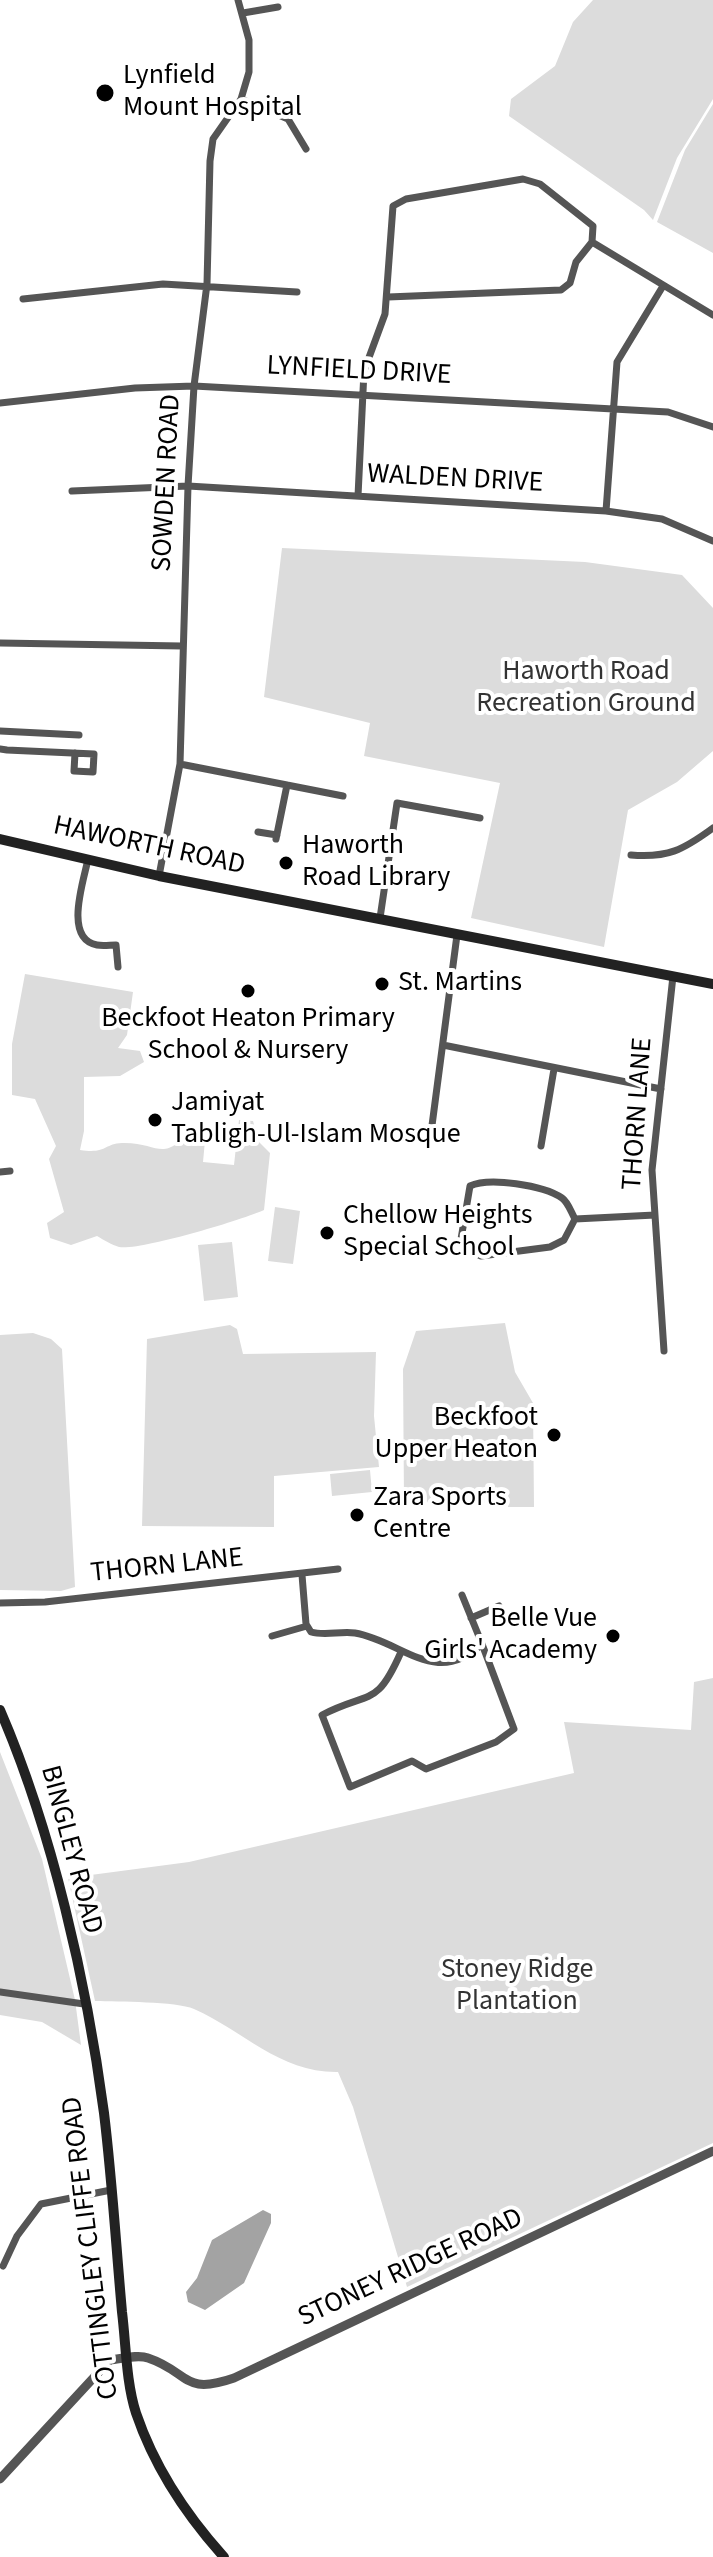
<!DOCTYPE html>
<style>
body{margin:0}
canvas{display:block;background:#fff}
</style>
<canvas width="713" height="2557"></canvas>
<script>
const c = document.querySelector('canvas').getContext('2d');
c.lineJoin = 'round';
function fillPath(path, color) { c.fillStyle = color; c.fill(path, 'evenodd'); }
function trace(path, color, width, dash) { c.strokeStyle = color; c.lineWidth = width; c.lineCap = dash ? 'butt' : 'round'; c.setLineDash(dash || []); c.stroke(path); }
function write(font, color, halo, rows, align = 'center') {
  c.font = font + ' "Source Sans 3",sans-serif'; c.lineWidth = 8; c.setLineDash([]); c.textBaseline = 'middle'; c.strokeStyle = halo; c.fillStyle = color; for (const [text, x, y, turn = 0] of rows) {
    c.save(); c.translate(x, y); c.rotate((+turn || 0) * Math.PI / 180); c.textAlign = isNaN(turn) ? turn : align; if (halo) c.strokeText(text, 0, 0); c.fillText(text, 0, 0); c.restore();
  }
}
fillPath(new Path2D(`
 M593,0h120v99l-36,59 -24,62 -9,-10 -135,-94 2,-17 44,-33 18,-44z
 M713,104v149l-56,-31 28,-72z
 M282,548l303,14 97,13 31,33v143l-36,31 -49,28 -24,137 -133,-29 29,-135 -136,-27 6,-33 -106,-26z
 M25,974l108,18 -6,43 -9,13 22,3 4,11 -24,14 -36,1v54l-4,19c27,4 23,-6 42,-7 39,-1 40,23 72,-18l12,5 -3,32 31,3 5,-45 14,1 6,21 11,11 -6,57c-22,10 -125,41 -145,37 -7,-2 -15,-7 -22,-11l-26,9 -21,-7 -3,-15 17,-11 -15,-53 7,-13 -21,-47 -23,-4v-51z
 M275,1207l25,4 -7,53 -25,-3z
 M232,1242l6,55 -34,4 -6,-56z
 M505,1323l10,49 18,31 1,104h-26v-4l-104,-1 -1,-133 13,-38z
 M230,1325l7,4 6,25 133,-2 -2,64 5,51 -105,9v51l-132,-1 5,-187z
 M33,1333l18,6 11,10 13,238 -14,4 -61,-1v-255z
 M370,1470l2,22 -40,4 -2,-22z
 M713,1678v465l-306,144 -54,-180 -15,-35c-58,1 -94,-41 -144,-63 -18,-8 -76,-7 -99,-8l-27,-123 121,-16 385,-89 -10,-51 127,8 3,-48z
 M0,1752l42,107 33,141 6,45 -39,-23 -42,-7z`), '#dcdcdc');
fillPath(new Path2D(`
 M263,2210l8,4v9l-27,60 -39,27 -17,-8 -2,-10 11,-14 15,-38z`), '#a3a3a3');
trace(new Path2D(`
 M243,13l35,-6
 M241,99l47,20 18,30
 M592,242l121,73
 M23,299l140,-15 134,8
 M0,403l135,-15 59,-2 474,26 45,15
 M72,491l116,-5 418,25 56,8 51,22
 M358,496l6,-125 21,-57 8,-108 13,-7 117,-20 17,5 53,42 -1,16 -16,20 -6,21 -9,7 -173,7
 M606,511l11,-149 46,-76
 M0,643l182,3
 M0,731l79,4
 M0,749l7,1 87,4 -1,18 -19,-1 1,-18
 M180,764l163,32
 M258,832l19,3
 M276,839l11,-54
 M631,855c37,3 52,-5 82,-27
 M88,859c-4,21 -25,80 9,86 6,1 13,0 19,0l2,22
 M159,876l21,-112 8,-278 6,-100 13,-102 3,-123 3,-22 28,-40 8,-27v-32l-11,-40
 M380,918l17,-115 83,15
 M443,1045l218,44
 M431,1133l26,-198
 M541,1146l13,-77
 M0,1172l10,-1
 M575,1219c-4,-7 -7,-17 -13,-21 -19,-13 -73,-21 -92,-12l-9,53 7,11 13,6 69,-9 14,-7 11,-21 80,-4
 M664,1351l-12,-181 21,-194
 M302,1575l4,49 5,8c14,4 29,-1 44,1 47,8 81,55 127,11l-20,-49
 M0,1603l45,-1 293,-33
 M471,1618l28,-12
 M272,1636l35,-10
 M401,1652c-25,57 -31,38 -79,63l28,72 62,-26 14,8 70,-27 18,-13 -32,-85
 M0,1992l84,12
 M3,2266l14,-30 24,-32 70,-14`), '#555', 7);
trace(new Path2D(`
 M0,2479l110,-119c11,-1 28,-6 38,-2 42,14 34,38 86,20l479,-227`), '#555', 9);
trace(new Path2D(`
 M0,839l159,37 554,108
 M0,1710c52,120 87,274 104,403 8,66 12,132 18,199 4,32 4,70 14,101 18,53 51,103 88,144`), '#222', 10);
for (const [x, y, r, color] of [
 [105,93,10,"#000"],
 [286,863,8,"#000"],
 [382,984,8,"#000"],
 [248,991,8,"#000"],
 [155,1120,8,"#000"],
 [327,1233,8,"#000"],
 [554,1435,8,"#000"],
 [357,1515,8,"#000"],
 [613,1636,8,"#000"]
]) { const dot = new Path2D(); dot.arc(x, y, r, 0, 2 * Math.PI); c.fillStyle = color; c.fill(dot); trace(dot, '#fff', 3); }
write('28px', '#000', '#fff', [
 ["Lynfield",123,77],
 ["Mount Hospital",123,109],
 ["Haworth",302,847],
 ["Road Library",302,879],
 ["St. Martins",398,984],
 ["Beckfoot Heaton Primary",248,1020,"center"],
 ["School & Nursery",248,1052,"center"],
 ["Jamiyat",171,1104],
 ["Tabligh-Ul-Islam Mosque",171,1136],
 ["Chellow Heights",343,1217],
 ["Special School",343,1249],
 ["Beckfoot",538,1419,"right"],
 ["Upper Heaton",538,1451,"right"],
 ["Zara Sports",373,1499],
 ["Centre",373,1531],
 ["Belle Vue",597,1620,"right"],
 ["Girls' Academy",597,1652,"right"]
], 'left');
write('28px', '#000', '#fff', [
 ["LYNFIELD DRIVE",359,372,3],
 ["WALDEN DRIVE",455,480,3],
 ["SOWDEN ROAD",168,483,-87],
 ["HAWORTH ROAD",149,847,12],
 ["THORN LANE",639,1114,-86],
 ["THORN LANE",167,1567,-6],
 ["BINGLEY ROAD",70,1850,75],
 ["COTTINGLEY CLIFFE ROAD",92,2248,-97],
 ["STONEY RIDGE ROAD",411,2269,-25]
]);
write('28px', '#333', '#fff', [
 ["Haworth Road",586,673],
 ["Recreation Ground",586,705],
 ["Stoney Ridge",517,1971],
 ["Plantation",517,2003]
]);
</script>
